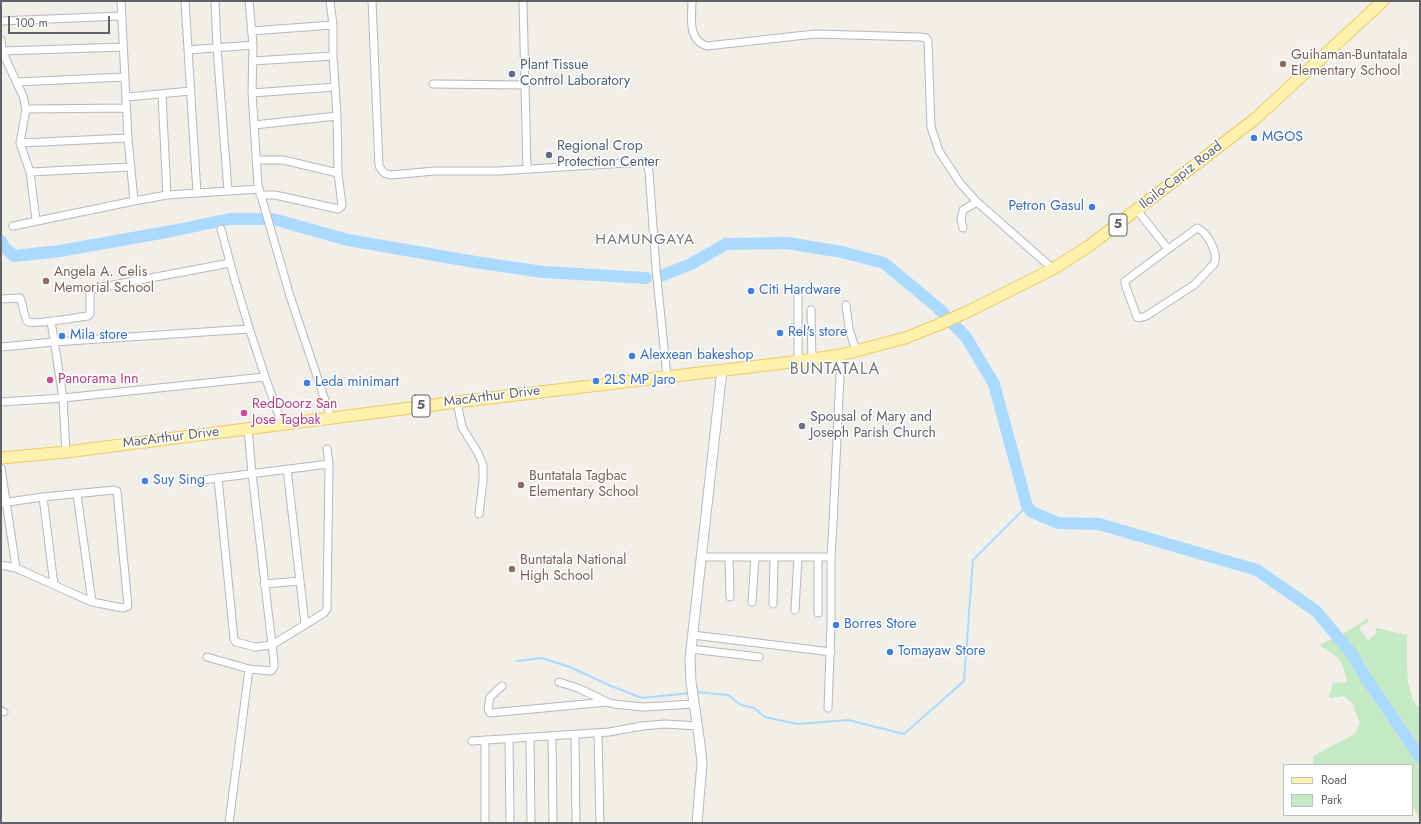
<!DOCTYPE html>
<style>
body{margin:0}
#map{position:relative;width:1421px;height:824px;overflow:hidden;background:#f1efe8;font-family:Jost,sans-serif}
canvas{display:block}
.frame{position:absolute;inset:0;border:2px solid #5f6368;pointer-events:none}
.legend{position:absolute;left:1283px;top:764px;width:130px;height:52px;box-sizing:border-box;background:#fff;border:1px solid #bfc1c3;margin:0;padding:5px 7px;list-style:none;font-size:12px;color:#5f6368}
.legend li{display:flex;align-items:center;gap:8px;height:20px}
.legend b{width:20px;border:1px solid #bfc1c3}
.scale{position:absolute;left:8px;top:16px;width:102px;height:18px;box-sizing:border-box;border:2px solid #5f6368;border-top:0;padding-left:5px;font-size:12px;line-height:14px;white-space:nowrap;color:#5f6368;-webkit-text-stroke:3px #fff;paint-order:stroke}
</style>
<div id="map">
<canvas width="1421" height="824"></canvas>
<div class="frame"></div>
<ul class="legend">
<li><b style="height:5px;background:#fff2af"></b>Road</li>
<li><b style="height:11px;background:#c5e8c5"></b>Park</li>
</ul>
<div class="scale">100 m</div>
</div>
<script>
const c = document.querySelector('canvas').getContext('2d');
c.lineJoin = 'round';
function fillPath(path, color) { c.fillStyle = color; c.fill(path, 'evenodd'); }
function trace(path, color, width, dash) { c.strokeStyle = color; c.lineWidth = width; c.lineCap = dash ? 'butt' : 'round'; c.setLineDash(dash || []); c.stroke(path); }
function write(font, color, halo, rows, align = 'center') {
  c.font = font + ' Jost,sans-serif'; c.lineWidth = 3; c.setLineDash([]); c.textBaseline = 'middle'; c.strokeStyle = halo; c.fillStyle = color; for (const [text, x, y, turn = 0] of rows) {
    c.save(); c.translate(x, y); c.rotate((+turn || 0) * Math.PI / 180); c.textAlign = isNaN(turn) ? turn : align; if (halo) c.strokeText(text, 0, 0); c.fillText(text, 0, 0); c.restore();
  }
}
fillPath(new Path2D(`
 M1367,618l2,4 -10,6 9,12 8,-6v-6l31,7v28l1,19 5,18 7,9v43l-56,-84 -24,-33 20,-11z
 M1336,637l10,11 50,80 19,28 5,4v56l-1,2 -7,-13v-40h-99v-9l42,-22 5,-11 -8,-20 -8,-7 -15,2 4,-15 14,-1c-4,-23 -9,-25 -28,-37z`), '#c5e8c5');
trace(new Path2D(`
 M517,661l25,-3 28,9 41,19 31,12 48,-5
 M696,692l32,3 13,10 13,3 11,9 32,7 51,-4 56,14 60,-53 9,-121 54,-54`), '#aadaff', 2);
trace(new Path2D(`
 M273,219l75,21 127,22 68,10 103,6
 M1,241l3,6 10,9 46,-5 112,-20 57,-12h33
 M661,276l30,-12 35,-20 61,-1 55,9 42,11 53,44 29,30 28,47 33,122 5,6 26,11 41,1 158,46 59,41 36,43 14,24 54,79`), '#aadaff', 12);
const street = new Path2D(`
 M121,1l7,137 6,63 33,-6 92,-6
 M185,1l12,192
 M215,1l2,47 11,143
 M249,1l4,44 -1,48 6,92 32,111 41,122
 M372,1l7,165 5,7 7,2 43,-4h64l144,-9 5,3 2,6 7,98 11,108
 M523,1l4,168
 M692,1c0,16 -5,39 15,45l108,-12 105,3 6,1 2,3 3,86 8,24 21,32 17,19 76,67
 M1,21l121,-5
 M251,31l82,-6
 M1,40l1,11 21,45 3,13 -6,34 10,29 6,48
 M188,50l65,-5
 M2,51l121,-4
 M253,61l80,-5
 M16,82l109,-5
 M433,84l92,1
 M252,93l83,-6
 M162,95l5,100
 M127,97l64,-6
 M26,109l100,-1
 M254,125l83,-9
 M20,143l108,-5
 M256,160h27l55,13
 M30,172l101,-5
 M260,195h15l63,14 3,-2 1,-2 -4,-32 -1,-57 -4,-60v-31l-3,-24
 M1137,210l31,39
 M13,226l121,-25
 M963,228l-2,-9 2,-9 14,-8
 M1197,228c10,4 22,25 17,36l-20,21 -48,31 -7,2 -2,-1 -12,-33v-3z
 M221,229c17,66 37,131 61,195
 M798,293v68
 M1,299l19,-1c3,5 4,21 8,24 6,3 51,-5 60,-6l2,-2v-23l2,-2 138,-26
 M846,305l3,24 7,21
 M811,310l1,50
 M51,321l12,77 3,54
 M1,347l53,-5 195,-13
 M1,402l62,-4 201,-21
 M457,402l5,25 16,26 5,12v16l-4,33
 M1,468l15,100
 M287,469l18,155
 M218,478l16,161 2,3 19,5 17,-2 52,-32 3,-4 2,-145 -2,-15
 M202,480l127,-16
 M77,494l15,108
 M43,497l11,88
 M1,503l42,-6 71,-7 3,1 11,115 -5,2 -31,-6 -76,-34 -15,-3
 M701,557h130
 M729,557l1,40
 M264,584l36,-3
 M752,602l3,-45
 M773,604l1,-47
 M795,610l3,-53
 M818,613v-56
 M693,635l138,17
 M691,649l68,8
 M207,657l42,12
 M559,682l19,6 29,14 7,2 29,3 51,-3
 M502,686l-12,11 -2,12 2,4 117,-11
 M828,708l3,-81v-70l2,-34 8,-168
 M1,711l3,1
 M598,733l2,90
 M575,735l1,88
 M552,736l1,87
 M530,738l1,85
 M509,739l1,84
 M472,741l137,-9 33,-6 23,-2 33,2
 M229,823l20,-154 22,2 3,-4v-5l-22,-189 -4,-44
 M485,823v-83`);
const secondary = new Path2D(`
 M697,823l5,-60 -2,-19 -9,-62 -1,-23 32,-289`);
const primary = new Path2D(`
 M1,458l65,-6 391,-50 335,-40 49,-7 64,-17 33,-13 31,-14 84,-42 36,-23 166,-127 128,-118`);
trace(street, '#b5b8bc', 9);
trace(secondary, '#b6babf', 11);
trace(primary, '#f2c960', 13);
trace(street, '#fff', 7);
trace(secondary, '#fff', 9);
trace(primary, '#fff2af', 11);
for (const [x, y, r, color] of [
 [1283,64,4,"#8d6e63"],
 [512,74,4,"#5c6f8a"],
 [1254,138,4,"#3f7fe0"],
 [549,155,4,"#5c6f8a"],
 [1092,207,4,"#3f7fe0"],
 [46,281,4,"#8d6e63"],
 [751,291,4,"#3f7fe0"],
 [780,333,4,"#3f7fe0"],
 [62,336,4,"#3f7fe0"],
 [632,356,4,"#3f7fe0"],
 [50,380,4,"#d1479c"],
 [596,381,4,"#3f7fe0"],
 [307,383,4,"#3f7fe0"],
 [244,413,4,"#d1479c"],
 [802,426,4,"#6b7280"],
 [145,481,4,"#3f7fe0"],
 [521,485,4,"#8d6e63"],
 [512,569,4,"#8d6e63"],
 [836,625,4,"#3f7fe0"],
 [890,652,4,"#3f7fe0"]
]) { const dot = new Path2D(); dot.arc(x, y, r, 0, 2 * Math.PI); c.fillStyle = color; c.fill(dot); trace(dot, '#fff', 1.5); }
for (const [x, y, w] of [
 [1118,225,18],
 [421,406,18]
]) { const box = new Path2D(); box.roundRect(x - w / 2, y - 11, w, 22, 3); c.fillStyle = '#fff'; c.fill(box); trace(box, '#5f6368', 1); }
write('bold 13px', '#5f6368', null, [
 ["5",1118,225],
 ["5",421,406]
]);
write('14px', '#785e54', '#fff', [
 ["Guihaman-Buntatala",1291,56],
 ["Elementary School",1291,72],
 ["Angela A. Celis",54,273],
 ["Memorial School",54,289],
 ["Buntatala Tagbac",529,477],
 ["Elementary School",529,493],
 ["Buntatala National",520,561],
 ["High School",520,577]
], 'left');
write('14px', '#4e5e75', '#fff', [
 ["Plant Tissue",520,66],
 ["Control Laboratory",520,82],
 ["Regional Crop",557,147],
 ["Protection Center",557,163]
], 'left');
write('14px', '#366cbe', '#fff', [
 ["MGOS",1262,138],
 ["Petron Gasul",1084,207,"right"],
 ["Citi Hardware",759,291],
 ["Rel's store",788,333],
 ["Mila store",70,336],
 ["Alexxean bakeshop",640,356],
 ["2LS MP Jaro",604,381],
 ["Leda minimart",315,383],
 ["Suy Sing",153,481],
 ["Borres Store",844,625],
 ["Tomayaw Store",898,652]
], 'left');
write('14px', '#5f6368', '#fff', [
 ["Iloilo-Capiz Road",1181,176,-38],
 ["MacArthur Drive",492,397,-7],
 ["MacArthur Drive",171,438,-7]
]);
write('14px', '#b23c85', '#fff', [
 ["Panorama Inn",58,380],
 ["RedDoorz San",252,405],
 ["Jose Tagbak",252,421]
], 'left');
write('14px', '#5b616d', '#fff', [
 ["Spousal of Mary and",810,418],
 ["Joseph Parish Church",810,434]
], 'left');
c.letterSpacing = '1px';
write('15px', '#70757a', '#fff', [
 ["HAMUNGAYA",645,240]
]);
c.letterSpacing = '0px';
c.letterSpacing = '1px';
write('16px', '#70757a', '#fff', [
 ["BUNTATALA",835,370]
]);
c.letterSpacing = '0px';
</script>
